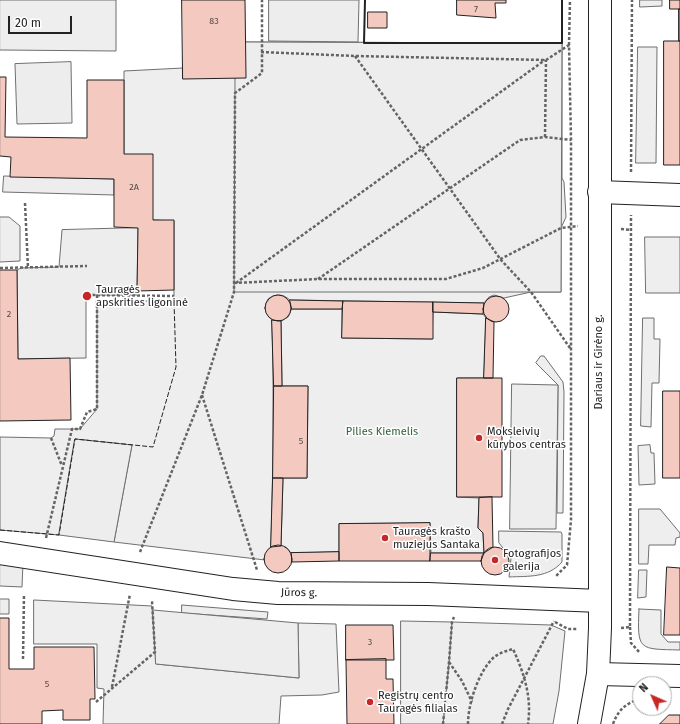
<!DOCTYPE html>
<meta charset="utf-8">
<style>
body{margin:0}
#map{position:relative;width:680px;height:724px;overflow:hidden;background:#fff;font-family:"Fira Sans",sans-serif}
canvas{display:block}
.north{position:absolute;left:632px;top:676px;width:40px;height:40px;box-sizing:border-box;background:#fff;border:1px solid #a7a7a7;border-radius:50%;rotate:315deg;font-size:11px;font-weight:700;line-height:16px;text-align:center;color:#222}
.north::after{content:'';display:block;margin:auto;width:14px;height:18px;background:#c62828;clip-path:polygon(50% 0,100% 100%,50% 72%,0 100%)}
.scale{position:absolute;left:8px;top:16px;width:64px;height:18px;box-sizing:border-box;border:2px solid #222;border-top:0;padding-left:5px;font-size:12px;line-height:14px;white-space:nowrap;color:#222;-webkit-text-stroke:3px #fff;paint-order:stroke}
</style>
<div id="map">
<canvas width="680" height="724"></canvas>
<div class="north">N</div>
<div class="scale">20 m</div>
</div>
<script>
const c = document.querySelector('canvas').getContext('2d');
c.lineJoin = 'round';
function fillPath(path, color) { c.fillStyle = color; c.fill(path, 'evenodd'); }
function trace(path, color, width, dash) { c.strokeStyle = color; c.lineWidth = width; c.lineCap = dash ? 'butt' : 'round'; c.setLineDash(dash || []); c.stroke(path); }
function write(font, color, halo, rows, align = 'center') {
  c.font = font + ' "Fira Sans",sans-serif'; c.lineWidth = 3; c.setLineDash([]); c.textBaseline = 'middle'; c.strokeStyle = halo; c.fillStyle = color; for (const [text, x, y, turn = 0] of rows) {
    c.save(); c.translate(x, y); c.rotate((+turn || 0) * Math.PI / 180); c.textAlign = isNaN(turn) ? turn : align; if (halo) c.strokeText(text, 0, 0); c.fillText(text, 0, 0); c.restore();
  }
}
const green = new Path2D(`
 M0,0h116v51l-116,-1z
 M640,0h22v6l-22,1z
 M245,42l317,1v135l2,4 2,35 -5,11v64h-30l-27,6 -10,-3 -5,2 -5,6 -194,-3c-7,-6 -14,-7 -22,-1 -5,8 -3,15 4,21 2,76 1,151 -1,227l-6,8v5l-151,-18 18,-97 -57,-6 -16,96 -59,-5v-93l51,1 3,-2 1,-7h25l17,-20v-108h77v-80l-21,-1 -29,-66v-83l59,-3v10z
 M638,47h19l-1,116h-20z
 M0,217h9l11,9v35l-20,1z
 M645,237h35v56h-34z
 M292,309h50v29l90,1 1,-27 50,2 3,4 -2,60h-27v119l22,1 -1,30 5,5 1,20h-53l-1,-30 -91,1v28l-48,1 -5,-6 -5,-1 2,-68h24l1,-92h-26l-1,-65 7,-4z
 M643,318h11v21h6l-1,44h-7l-1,44 -10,-1z
 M541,356h3l19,26 1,10 -1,121h-6l1,-128 -22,-22z
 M650,445l1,8h3l1,31 -16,1 -1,-39z
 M639,509h21l20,24v4l-4,1 -1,7h-26l-1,19h-9z
 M499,531l62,1 1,2v28c-14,16 -33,14 -53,15l2,-19 -12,-15z
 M639,570h8l-1,27 -8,1z
 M0,599h9v15h-9z
 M34,600l118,6 4,58 143,14 -1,-55 38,1 3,68 -17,3 -41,1 -2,28h-176l1,-35 -7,-1v-44h-63z
 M182,605l86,7 -1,7 -85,-6z
 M639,609l22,1v24l7,8h12v8c-41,-1 -43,1 -41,-41z
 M452,622l99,3 14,6 -6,60 -6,33h-110l6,-62z`);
fillPath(green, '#eee');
trace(green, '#6f6f6f', 1);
const parking = new Path2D(`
 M269,0h90l-1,42 -89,-1z
 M245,42l317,1 -1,249h-327l1,-214z
 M71,62l1,61 -55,1 -2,-60z
 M4,176l110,3v16l-111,-3z
 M138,228l-1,67h-51v63l-68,1 -1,-89 4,-2 38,-1 3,-37z
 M512,384l46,1 -2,144h-46z
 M75,439l57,6 -18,97 -55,-7z
 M0,560l23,3 -1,24 -22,-1z
 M153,610l145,13 1,55 -143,-14z
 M401,621l51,1 -3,40 -6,62h-42z`);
fillPath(parking, '#ededed');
trace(parking, '#6f6f6f', 1);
const building = new Path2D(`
 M182,0h63l1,78 -63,1z
 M457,0h49v3h-11l1,15 -39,-3z
 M670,0h10v9h-10z
 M679,9h1v32h-1z
 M368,12h19v16h-19z
 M664,41h16v124h-16z
 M0,77h6l-1,60 82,1v-58h37v74h29v66h21v70l-37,1 1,-63 -24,-1v-48l-104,-2 1,-20 -11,-1z
 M0,270h17l1,89 52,-1 1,62 -71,1z
 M265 308a13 13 0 1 1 26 0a13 13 0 1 1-26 0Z
 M483 309a13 13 0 1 1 26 0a13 13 0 1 1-26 0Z
 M290,300l53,1 -1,8h-50z
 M343,301l90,1v37l-91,-1z
 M433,302l51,1 -1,11 -50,-2z
 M486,318l8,4 -1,56h-9z
 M272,320l9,1 1,65h-8z
 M457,378h45v119h-45z
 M274,386h34l-1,92h-34z
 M663,391h17v87h-17z
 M273,478h10l-2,68 -10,1z
 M492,497l1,50 -9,6 -1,-20 -5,-5 1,-30z
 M430,523v38h-91v-37z
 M264 559a14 14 0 1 1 28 0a14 14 0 1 1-28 0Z
 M481 561a14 14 0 1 1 28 0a14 14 0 1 1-28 0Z
 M339,552v9l-47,1 -1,-9z
 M431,553h53l-3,8h-51z
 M667,567l13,1v67h-16z
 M0,618h9v51h25v-22h60l1,52h-5v21h-27v-10l-21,1v13h-42z
 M346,625h47l1,35h-48z
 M386,659v20h7l1,45h-47l-1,-64z
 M669,715h11v9h-20z`);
fillPath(building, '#f3c9c0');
trace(building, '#222', 1);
const minor = new Path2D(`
 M599,192l81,3
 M0,553l233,36 45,4 150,1 172,7
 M598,674l82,2`);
const highway = new Path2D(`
 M589,724l9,-50 2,-46v-628`);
trace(minor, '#222', 24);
trace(highway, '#222', 24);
trace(new Path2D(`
 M569,45l1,-45
 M261,52l94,4 191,4 23,-15 2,95v380l-4,45 -12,12
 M355,56l146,204 30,32 39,56
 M545,137l1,-77
 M631,172l1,-172
 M25,203l3,65
 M621,229l10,1
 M0,268l87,-2
 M318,279l202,-139 25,-3 26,3
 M234,283l84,-4h128l37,-11 78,-40 17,-2
 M236,283l309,-223
 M87,295l87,1
 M202,395l55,175
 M51,438l11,28
 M46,538l26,-109h8l7,-17 10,-3v-114
 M140,552l62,-157 32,-103 1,-199 27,-20v-73
 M555,622l13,7h10
 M630,627l1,16 9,10
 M621,628l9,-1 1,-412
 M23,659l1,-65
 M449,662l13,19 10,21
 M112,687l18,-93
 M96,702l59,-50 -3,-51
 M443,724l6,-62 3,-40 2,-5
 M468,724c0,-20 10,-51 25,-66 6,-5 13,-7 20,-9 11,24 19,48 15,75
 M502,724l6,-15 46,-88
 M613,724c5,-14 13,-21 27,-25`), '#646464', 2.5, [3, 2]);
trace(minor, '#fff', 22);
trace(highway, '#fff', 22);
trace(new Path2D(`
 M0,530l59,5 16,-96 78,8 23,-80 -2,-66`), '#222', 1, [5, 2]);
trace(new Path2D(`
 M365,0l-1,43h198v-43`), '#222', 2);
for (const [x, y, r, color] of [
 [87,296,5,"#c62828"],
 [479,438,4,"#c62828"],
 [385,538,4,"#c62828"],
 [495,560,4,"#c62828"],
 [370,702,4,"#c62828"]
]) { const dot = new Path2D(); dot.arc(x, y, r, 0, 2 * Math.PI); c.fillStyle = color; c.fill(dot); trace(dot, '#fff', 1.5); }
write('9px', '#564c4a', null, [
 ["7",476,9],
 ["83",214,21],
 ["2A",134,187],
 ["2",9,314],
 ["5",301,441],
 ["3",370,642],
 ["5",47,684]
]);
write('11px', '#222', '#fff', [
 ["Tauragės",96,290],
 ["apskrities ligoninė",96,303],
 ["Moksleivių",487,432],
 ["kūrybos centras",487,445],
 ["Tauragės krašto",393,532],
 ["muziejus Santaka",393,545],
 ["Fotografijos",503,554],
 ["galerija",503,567],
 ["Registrų centro",378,696],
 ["Tauragės filialas",378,709]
], 'left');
write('11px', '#222', '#fff', [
 ["Dariaus ir Girėno g.",599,362,-90],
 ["Jūros g.",299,593,1]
]);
write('11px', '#2f5e38', '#fff', [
 ["Pilies Kiemelis",382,432]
]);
</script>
